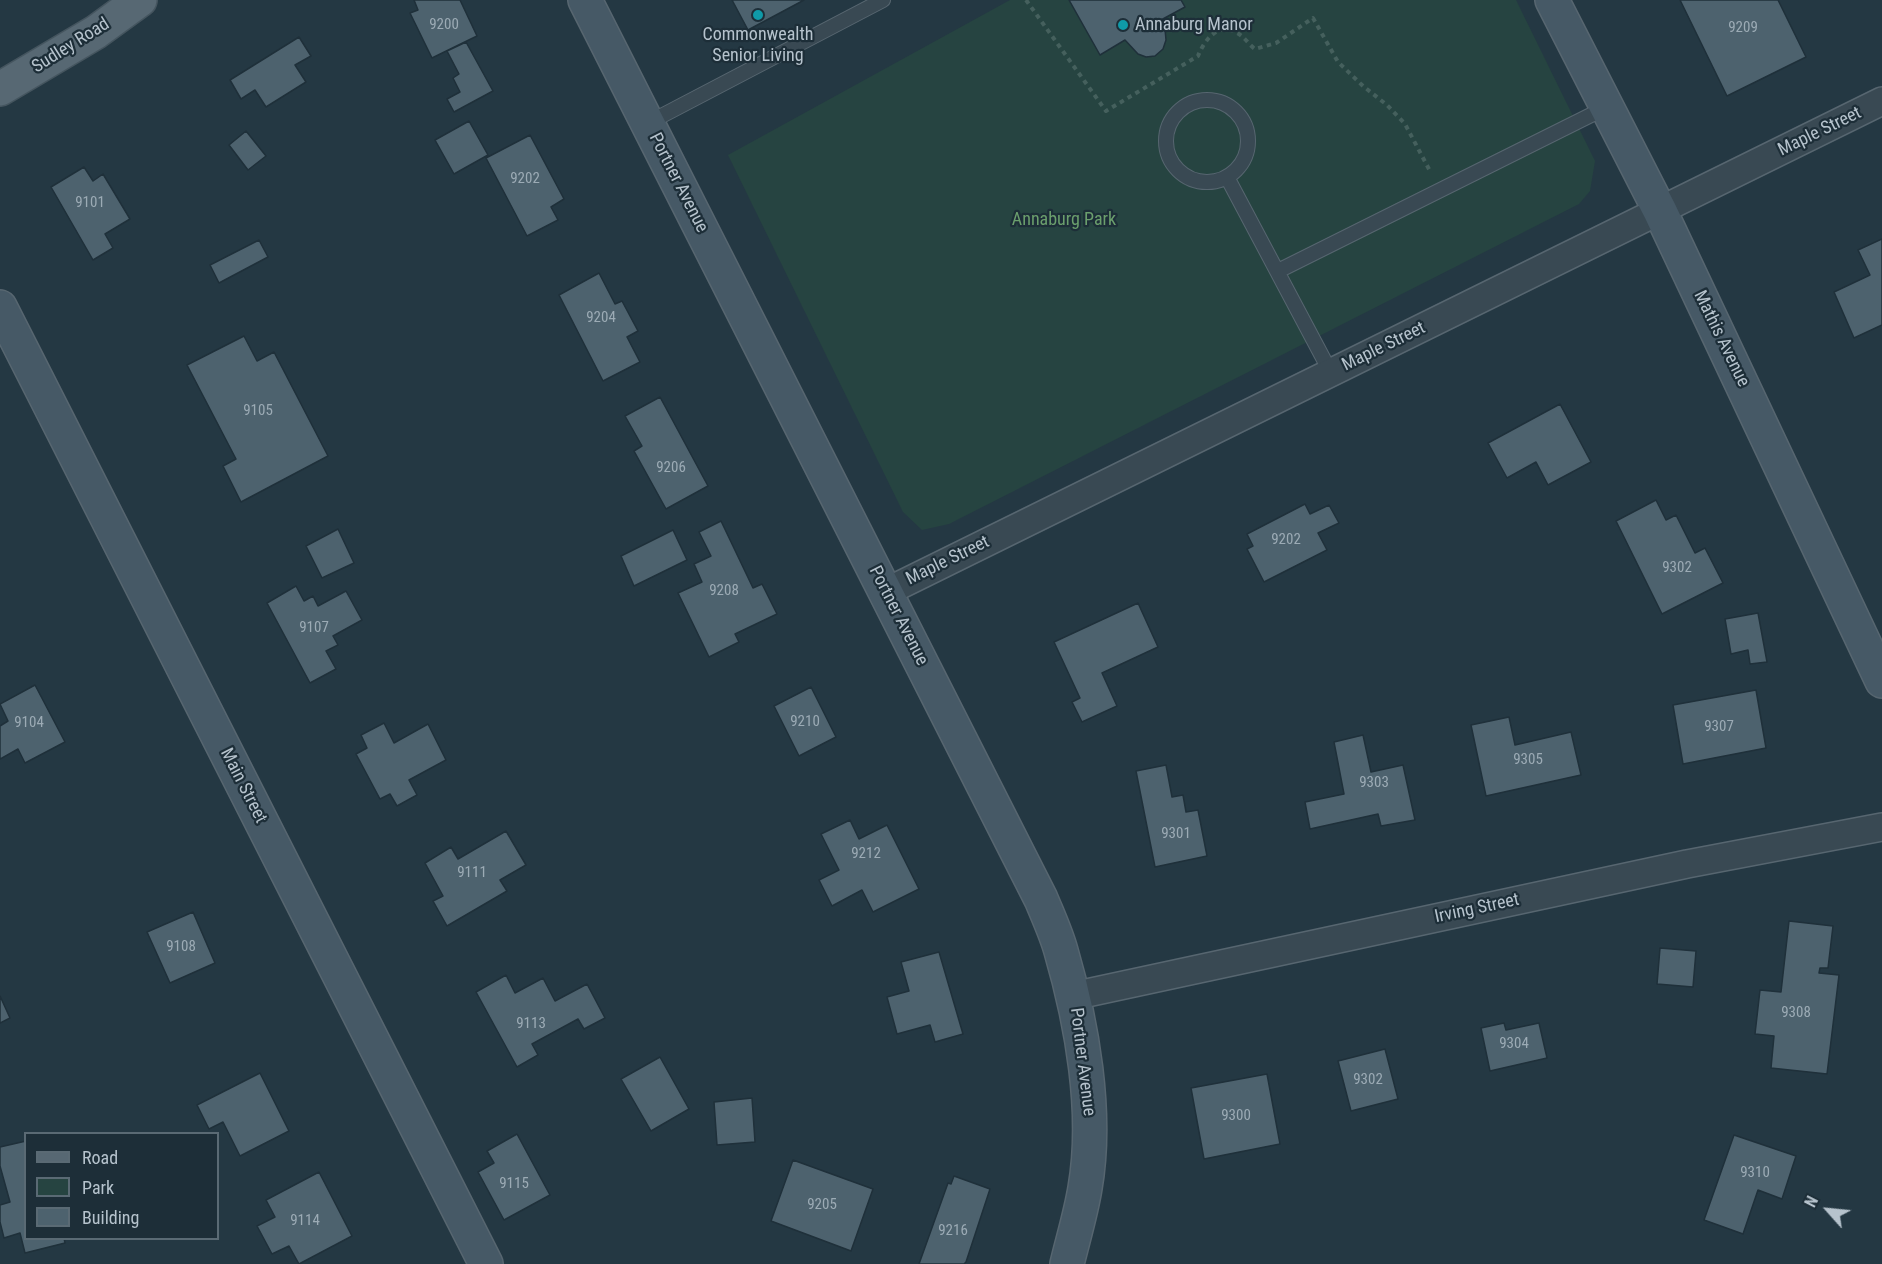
<!DOCTYPE html>
<style>
body{margin:0}
#map{position:relative;width:1882px;height:1264px;overflow:hidden;background:#243843;font-family:"Roboto Condensed",sans-serif}
canvas{display:block}
.legend{position:absolute;left:24px;top:1132px;width:195px;height:108px;box-sizing:border-box;background:#1d2e38;border:2px solid #5a6a74;margin:0;padding:8px 10px;list-style:none;font-size:18px;color:#b6c3cd}
.legend li{display:flex;align-items:center;gap:12px;height:30px}
.legend b{width:30px;border:2px solid #5a6a74}
.north{position:absolute;left:1798px;top:1180px;width:60px;height:60px;-webkit-text-stroke:4px #1d2e38;paint-order:stroke;rotate:297deg;font-size:16px;font-weight:700;line-height:24px;text-align:center;color:#b6c3cd}
.north::after{content:'';display:block;margin:auto;width:21px;height:27px;background:#b6c3cd;clip-path:polygon(50% 0,100% 100%,50% 72%,0 100%)}
</style>
<div id="map">
<canvas width="1882" height="1264"></canvas>
<ul class="legend">
<li><b style="height:8px;background:#576873"></b>Road</li>
<li><b style="height:16px;background:#264441"></b>Park</li>
<li><b style="height:16px;background:#4d626e"></b>Building</li>
</ul>
<div class="north">N</div>
</div>
<script>
const c = document.querySelector('canvas').getContext('2d');
c.lineJoin = 'round';
function fillPath(path, color) { c.fillStyle = color; c.fill(path, 'evenodd'); }
function trace(path, color, width, dash) { c.strokeStyle = color; c.lineWidth = width; c.lineCap = dash ? 'butt' : 'round'; c.setLineDash(dash || []); c.stroke(path); }
function write(font, color, halo, rows, align = 'center') {
  c.font = font + ' "Roboto Condensed",sans-serif'; c.lineWidth = 4.5; c.setLineDash([]); c.textBaseline = 'middle'; c.strokeStyle = halo; c.fillStyle = color; for (const [text, x, y, turn = 0] of rows) {
    c.save(); c.translate(x, y); c.rotate((+turn || 0) * Math.PI / 180); c.textAlign = isNaN(turn) ? turn : align; if (halo) c.strokeText(text, 0, 0); c.fillText(text, 0, 0); c.restore();
  }
}
fillPath(new Path2D(`
 M1010,0h506l79,161 -5,30 -11,13 -630,320 -27,6 -19,-18 -175,-357z`), '#264441');
const building = new Path2D(`
 M414,0h46l17,36 -45,22 -22,-45 8,-3z
 M732,0h72l-56,30z
 M1069,0h112l4,7 -24,13 4,9 1,11 -3,9 -8,7 -9,1 -8,-3 -13,-14 -25,15z
 M1680,0h98l28,57 -79,39z
 M299,37l12,19 -16,9 11,17 -40,25 -11,-17 -14,9 -11,-19z
 M466,42l27,49 -39,21 -7,-13 13,-7 -7,-14 6,-4 -12,-23z
 M469,121l19,34 -34,19 -19,-34z
 M246,131l20,25 -18,14 -19,-25z
 M530,135l34,64 -13,8 7,13 -31,16 -41,-78z
 M84,167l9,14 10,-7 27,45 -25,15 8,14 -20,12 -42,-73z
 M1882,239v86l-28,13 -20,-46 36,-17 -12,-25z
 M259,240l9,17 -49,26 -9,-18z
 M599,273l16,31 7,-3 16,30 -11,6 13,25 -37,19 -44,-86z
 M244,336l13,25 17,-9 54,104 -87,46 -18,-36 13,-7 -49,-94z
 M660,397l48,89 -42,23 -32,-58 8,-5 -17,-30z
 M1560,404l31,58 -43,23 -12,-23 -29,16 -19,-35z
 M1656,500l10,20 10,-5 19,38 10,-5 18,35 -61,31 -46,-93z
 M1305,504l5,10 19,-9 10,18 -21,10 9,17 -63,32 -17,-33 6,-3 -6,-12z
 M721,521l32,67 9,-4 15,30 -42,20 4,8 -30,15 -31,-64 24,-11 -8,-18 17,-8 -12,-24z
 M338,529l16,34 -32,15 -16,-32z
 M673,530l14,30 -53,26 -13,-30z
 M296,586l8,15 9,-5 5,10 28,-15 16,29 -29,16 5,9 -12,6 10,18 -26,14 -43,-80z
 M1138,603l20,44 -56,26 15,33 -35,16 -10,-20 8,-4 -26,-56z
 M1758,613l9,49 -17,2 -2,-14 -17,4 -6,-35z
 M35,685l30,57 -40,21 -7,-14 -18,10v-33l8,-5 -8,-17z
 M811,687l25,50 -37,19 -25,-50z
 M1756,690l10,58 -83,16 -10,-59z
 M1509,717l6,28 56,-13 10,43 -95,21 -15,-71z
 M384,723l10,20 34,-19 18,36 -37,20 8,15 -20,11 -7,-12 -10,5 -24,-45 11,-6 -6,-13z
 M1363,735l8,37 32,-7 12,55 -34,6 -3,-12 -68,15 -5,-27 39,-8 -10,-52z
 M1166,765l6,32 11,-2 3,17 12,-2 9,46 -52,11 -19,-96z
 M850,820l9,19 28,-14 32,64 -46,23 -11,-22 -30,16 -13,-26 20,-10 -18,-36z
 M506,831l20,34 -26,15 7,11 -60,35 -14,-25 10,-5 -18,-33 26,-16 7,12z
 M193,912l22,51 -45,20 -23,-51z
 M1789,921l44,5 -5,42h-8l-1,5 20,2 -12,99 -56,-6 3,-32 -19,-2 5,-44 21,2z
 M1660,948l36,3 -3,36 -36,-3z
 M939,952l24,82 -28,8 -5,-17 -33,9 -10,-37 22,-6 -8,-29z
 M506,975l9,18 28,-15 12,23 32,-17 18,34 -21,11 -6,-10 -46,25 6,11 -21,12 -41,-75z
 M0,996l10,22 -10,5z
 M1504,1023l2,7 33,-7 8,35 -57,13 -9,-43z
 M1385,1049l13,50 -47,12 -13,-50z
 M660,1057l29,52 -38,22 -30,-52z
 M260,1073l29,58 -49,25 -17,-34 -14,7 -12,-24z
 M1267,1074l13,70 -76,15 -13,-71z
 M752,1098l3,44 -38,3 -3,-43z
 M517,1134l33,61 -46,25 -26,-48 16,-9 -7,-12z
 M1734,1135l62,21 -14,43 -24,-9 -15,44 -39,-14z
 M26,1141v97h38l1,5 -40,10 -5,-20 -16,5 -4,-16v-17l10,-3 -10,-36v-19z
 M793,1160l80,29 -22,62 -80,-30z
 M319,1172l33,64 -53,28 -10,-18 -17,8 -15,-28 18,-9 -9,-17z
 M954,1176l36,13 -24,73 -2,2h-45l29,-81 3,1z`);
fillPath(building, '#4d626e');
trace(building, '#1f303a', 1.5);
const lane = new Path2D(`
 M1166 141a41 41 0 1 1 82 0a41 41 0 1 1-82 0Z
 M648,123l235,-123
 M1227,177l104,196
 M1278,271l329,-164`);
const street = new Path2D(`
 M886,592l996,-491
 M1073,996l614,-132 195,-37`);
const secondary = new Path2D(`
 M585,0l456,899c7,17 15,34 20,52 21,72 37,162 24,237 -4,25 -12,51 -18,76
 M1552,0l108,211 222,470
 M0,307l486,957`);
const primary = new Path2D(`
 M0,89l96,-57 44,-32`);
trace(lane, '#576670', 16);
trace(street, '#576670', 30);
trace(secondary, '#576670', 36);
trace(primary, '#45555f', 36);
trace(new Path2D(`
 M1026,0l80,111 92,-55c6,-15 20,-35 39,-23 7,3 12,12 18,16l21,-6 37,-25 25,44 25,24 24,19 18,19 25,47`), '#45605d', 4, [4.5, 4.5]);
trace(lane, '#394953', 14);
trace(street, '#394953', 27);
trace(secondary, '#465966', 33);
trace(primary, '#576873', 33);
for (const [x, y, r, color] of [
 [758,15,6,"#0f9aa8"],
 [1123,25,6,"#0f9aa8"]
]) { const dot = new Path2D(); dot.arc(x, y, r, 0, 2 * Math.PI); c.fillStyle = color; c.fill(dot); trace(dot, '#1d2e38', 2); }
write('15px', '#9cabb5', null, [
 ["9200",444,25],
 ["9209",1743,28],
 ["9202",525,179],
 ["9101",90,203],
 ["9204",601,318],
 ["9105",258,411],
 ["9206",671,468],
 ["9202",1286,540],
 ["9302",1677,568],
 ["9208",724,591],
 ["9107",314,628],
 ["9210",805,722],
 ["9104",29,723],
 ["9307",1719,727],
 ["9305",1528,760],
 ["9303",1374,783],
 ["9301",1176,834],
 ["9212",866,854],
 ["9111",472,873],
 ["9108",181,947],
 ["9308",1796,1013],
 ["9113",531,1024],
 ["9304",1514,1044],
 ["9302",1368,1080],
 ["9300",1236,1116],
 ["9310",1755,1173],
 ["9115",514,1184],
 ["9205",822,1205],
 ["9114",305,1221],
 ["9216",953,1231]
]);
write('18px', '#b6c3cd', '#1d2e38', [
 ["Annaburg Manor",1135,25],
 ["Commonwealth",758,35,"center"],
 ["Senior Living",758,56,"center"]
], 'left');
write('18px', '#b6c3cd', '#1d2e38', [
 ["Sudley Road",71,46,-32],
 ["Maple Street",1820,132,-26],
 ["Portner Avenue",678,183,63],
 ["Mathis Avenue",1721,339,64],
 ["Maple Street",1384,347,-26],
 ["Maple Street",948,561,-26],
 ["Portner Avenue",898,616,63],
 ["Main Street",243,786,63],
 ["Irving Street",1477,909,-12],
 ["Portner Avenue",1082,1062,83]
]);
write('18px', '#6b9f6d', '#1d2e38', [
 ["Annaburg Park",1064,220]
]);
</script>
